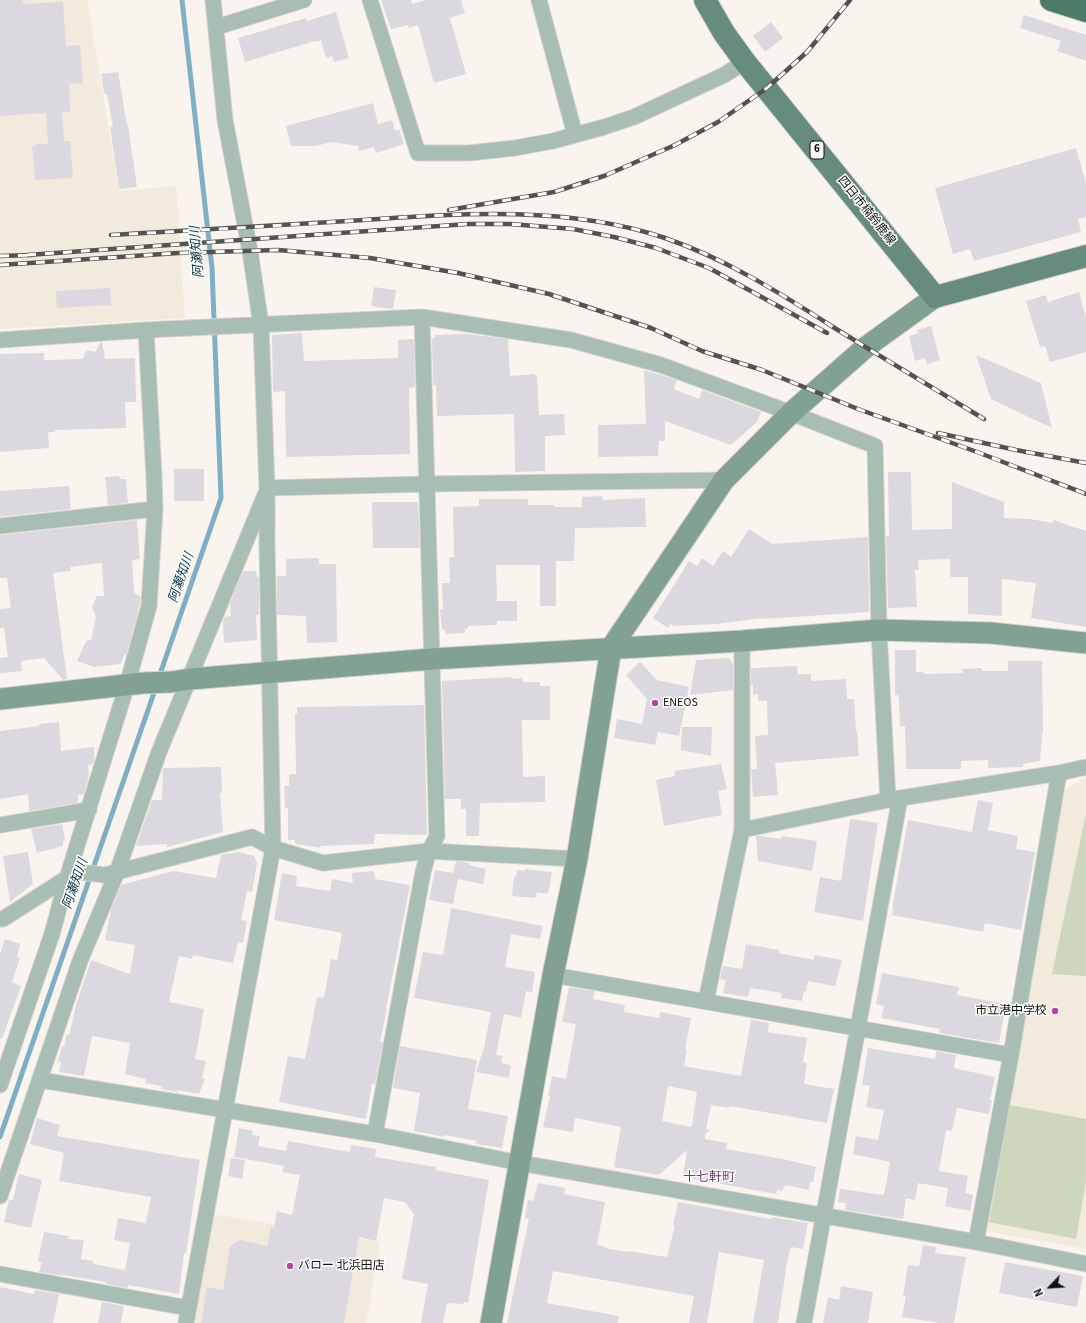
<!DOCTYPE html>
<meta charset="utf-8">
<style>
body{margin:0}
#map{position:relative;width:1086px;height:1323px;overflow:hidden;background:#f9f5ee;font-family:"Source Sans 3",sans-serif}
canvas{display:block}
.north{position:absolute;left:1030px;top:1267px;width:40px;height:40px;-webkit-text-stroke:3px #fff;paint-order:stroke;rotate:245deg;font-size:11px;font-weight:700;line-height:16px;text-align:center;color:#12100e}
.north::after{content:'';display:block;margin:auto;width:14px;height:18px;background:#12100e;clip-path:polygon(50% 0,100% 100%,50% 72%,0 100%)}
</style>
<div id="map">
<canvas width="1086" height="1323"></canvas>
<div class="north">N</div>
</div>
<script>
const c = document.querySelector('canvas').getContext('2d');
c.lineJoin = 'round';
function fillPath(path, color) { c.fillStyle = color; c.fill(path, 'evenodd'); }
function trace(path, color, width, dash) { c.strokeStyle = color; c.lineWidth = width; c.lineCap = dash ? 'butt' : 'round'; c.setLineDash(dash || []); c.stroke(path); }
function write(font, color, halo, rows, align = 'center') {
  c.font = font + ' "Source Sans 3","Noto Sans JP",sans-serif'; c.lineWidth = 3; c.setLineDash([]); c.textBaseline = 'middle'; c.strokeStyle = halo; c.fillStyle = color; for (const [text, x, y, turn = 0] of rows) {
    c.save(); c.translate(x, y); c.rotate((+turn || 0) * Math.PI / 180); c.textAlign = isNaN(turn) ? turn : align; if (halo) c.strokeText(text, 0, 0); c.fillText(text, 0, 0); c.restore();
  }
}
fillPath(new Path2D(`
 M0,0h87l32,191 57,-5 9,132 -185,11z
 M1084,778h2v471l-101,-18 79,-441z
 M206,1213l174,29 -14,81h-180z`), '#f2eadc');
fillPath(new Path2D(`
 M1086,814v162l-34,-2z
 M1010,1105l76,14v62l-10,58 -87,-17z`), '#cdd7bd');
trace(new Path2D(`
 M159,677l62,-179 -9,-230 -30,-268
 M0,1137l156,-450`), '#80afc5', 5);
fillPath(new Path2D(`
 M0,0h23v4l40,-2 3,44 14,-1 3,38 -14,1 1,28h-8l2,29h6l3,37 -38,2 -3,-34h4v-2h12l-2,-31 -46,3z
 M381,0h30l1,4 14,-4h35l4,13 -15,5 16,56 -32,9 -16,-58 -9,3 -1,-3 -17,4z
 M336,12l13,46 -15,4 -2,-6 -6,2 -5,-18 -5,2 -1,-1 -70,21 -7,-24 68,-20 1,3z
 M1024,15l62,20v26l-29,-10 4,-10 -41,-13z
 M771,22l12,16 -18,14 -12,-16z
 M118,72l9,53h1l9,62 -18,2 -9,-62h3l-6,-33h-3l-3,-20z
 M373,103l5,21 14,-4 3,11 4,-2 5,15 -28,9 -2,-6 -15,4 -1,-5 -27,-4 -15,4h-25l-5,-20z
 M1076,148l10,35v34l-8,2 3,13 -107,29 -4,-12 -17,5 -18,-66z
 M374,287l22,3 -3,19 -22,-3z
 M110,288l1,17 -54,3 -1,-17z
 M1079,292l7,26v34l-36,10 -5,-16 -5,1 -14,-46 20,-6 2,7z
 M931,326l9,34 -13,4 -2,-6 -10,3 -6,-25 9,-3 -1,-3z
 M302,333l2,28 94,-3v-18l16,-1 1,48 -6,1 1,66 -124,3 -1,-66 -12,1 -1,-57z
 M467,334l41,5 2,37 25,-2v2h2l2,39 25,-1 1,21 -20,1v35l-30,1 -1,-58 -77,2 -1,-31h-3l-1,-47h3v-3z
 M101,342h1l3,17 30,-1 1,44h-11l1,26 -71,2v2h-7l1,16 -49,4v-98l44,-1v7l39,-1 3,-9 9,2z
 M976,355l65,28 11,45 -61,-29z
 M644,370l33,10 -3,9 25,10 3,-9 59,22 -4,10 -26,23 -66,-24v20h-6l-1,15 -60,1v-32l48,-1z
 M174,469h30v32h-30z
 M888,472h23l1,58 40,-1v-47l52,20v16l26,1 23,4v-3l33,11v96l-55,-9 5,-35 -34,-4v37l-34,-2v-37h-18v-18l-32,1 1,10h-4l2,37 -29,1 -2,-72h3z
 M119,476l1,3h6l2,24 -20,2 -3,-28z
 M69,486l2,23 -71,8v-26z
 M602,496l1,4 42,-2 1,29 -71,1 -1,33h-18v45h-16v-41h-44l1,36h20v20h-20v4l-29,1v3h-3v4l-19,1 -1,-4 -3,-1 -2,-20h3l-1,-26h8l-1,-26h5l-1,-50 26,-1v-7h49v6h26v2h28v-10z
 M372,502h46l2,46h-47z
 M137,520l3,39 -8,1 2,33 7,4 -4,20 -11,38h-2l-3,9 -27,3 -17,-6 9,-20 5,-1 5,-23 -4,-10 5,-11h7l-2,-33 -32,4 1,4 -18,2 14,106 -4,1 -19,-22 -23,3 1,10 -22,2v-15l8,-1 -4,-30 -4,1v-19l11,-1 -4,-30h-7v-43z
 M749,529l23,15 96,-7 1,75 -106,7v-1l-47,6 -42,2 -4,-2 -2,4 -15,-10 36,-57 8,5 5,-8 11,8 10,-15 8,6z
 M319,558v6h17l1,78 -30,1 -1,-27 -29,-1v-39h9v-17z
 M243,571h13l1,6h2v38h-3l1,25 -33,3 -1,-22 2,-4 6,-1 -1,-13z
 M895,650h21v22h8v2l39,-1 -1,-4 20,-1v3h26v-10h34l1,72h-1l-2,28 -17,3v3l-35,1v-8l-27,1v8h-55l-1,-43 -5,1 -1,-26 -1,-6h-3z
 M729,658l4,6v26l-43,5 6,-35z
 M640,662l17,18 32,7 -10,49 -21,-4 -3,13 -41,-7 3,-19 25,5 5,-25 -21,-24z
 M797,666l1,8h13v7l35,-2 1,20h7l2,32h1l2,25 -84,7 3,32 -25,2 -2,-28h6l-2,-33 13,-1 -1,-34h-9v-7l-5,1v-10l-2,1v-18z
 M512,677l1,2 9,-1 1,4h17v4h10v34h-28l1,57 22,-1v26l-65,1 -1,33h-13v-27h-5v-10h-16l-3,-118z
 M424,705l3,130 -52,-1 -1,10 -54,2 1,2 -26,-4v-4h-7v-32h-3l-1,-22h5v-12h7l-1,-60h2v-7z
 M59,722l2,29 33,-4v14l-1,3 -5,1 1,11 -5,18 -6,1v8l-49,8 -1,-17 -28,5v-68l39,-5v-2z
 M682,727h30l-1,29 -30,-6z
 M721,764l6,25 -9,2 4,24 -58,11 -8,-46 19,-4 -1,-5z
 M221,767l1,26h-2l3,39 -56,15v-3l-31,2 16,-46h10l1,-32z
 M978,800l15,3 -5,27 30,6 -2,13 19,3 -14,78 -36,-7 -2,9 -91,-17 1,-5 -1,-1 16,-89 64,12z
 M850,819l28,4 -15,98 -49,-9 6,-35 21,4z
 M62,824l3,16 -2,1v5l-26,7 -6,-24z
 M756,836h4l21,3 1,-3 35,5 -5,30 -54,-10z
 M28,852l5,32 -23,18 -7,-46z
 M239,852l15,4 3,7 -5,29 -5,-1 -6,29 6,1 -4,22 -5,-1 -5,21 -40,-8 -1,4 -13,-3 -10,46 35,7 -9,50 11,2 -4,17 3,1 -6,15 -21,-4 -1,2 -16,-3 1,-3 -17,-3 1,-4 -21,-5 5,-31 -38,-7 -8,40 -25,-4 2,-10 -3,-1 4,-15 2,1 2,-12h3l8,-33 14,-42 39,14 5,-29 -30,-5 6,-31 10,-24 52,-14 43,7 5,-23z
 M456,861l13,2v2l17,4 -3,15 -25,-5 -5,25 -24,-4 6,-30 18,3z
 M525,869l27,3 -4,22 -11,-2 -1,5h-2v1l-22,-2 2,-19h2l1,-7 8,1z
 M374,871l1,8 35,6 -24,124h1l-7,33h3l-8,42h-3l-6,35 -87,-17 9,-46 17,3 12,-62 7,1 7,-39 6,1 5,-27 -68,-13 8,-47 15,3 -1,10 34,5 2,-12 21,4 -1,-10z
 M451,908l92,18 -3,13 -29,-5 -6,33 30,5 -3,20 -6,-1 -5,27 -17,-4 -8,41 7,1 -2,7 10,2 -2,13 -33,-6 8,-24 7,-36 -77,-14 9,-46 20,3z
 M5,939l15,5 -3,13 3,1 -8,24 9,4 -19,53 -2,-1v-84z
 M746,944l33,6 -1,3 36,7 1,-5 27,5 -7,26 -27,-5 -2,10h-2l-2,10 -21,-3 1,-5 -32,-5 -2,9 -25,-4 3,-13 -6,-1 3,-13 19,3z
 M882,973l77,14 -2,8 49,9 -7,39 -60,-10 1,-4 -59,-11 3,-12 -8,-2z
 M569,987l26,4 -2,8 32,6 -1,7 35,6 1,-6 31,6 -6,31h2l-3,17 57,10 10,-56 18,3 -1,9 39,6 -4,24 4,1 -3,21 30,5 -7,34 -97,-17 -1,2 -18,-3 -5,24 4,1 -5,4v5l22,4 -1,6 57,10 33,8 -3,15h-3l-1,8 -24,-5 -1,4h-2v2l-5,-1 -1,4 -93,-17 4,-27 -28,25 -45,-8 7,-40 -46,-9 -2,14 -30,-5 7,-31h-2l4,-20 14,3 10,-55 -14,-2zM668,1086l29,6 -5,33 -1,2 -29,-6z
 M400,1046l77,14 -9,49 40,7 -6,32 -26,-4 1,-3 -33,-6v2l-30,-6 6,-38 -27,-5z
 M868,1048l67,11 1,-8 20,4 -2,13 41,9 -5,23h2l-3,14 -32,-6 -5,23 -6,-1 -7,41 29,5 -3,17 8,2 -3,16 -25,-5 3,-18 -30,-5 -3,17 -9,-2 -3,21 -58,-9 1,-7 -8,-1 2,-13 44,6 6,-33 -37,-8 3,-18 22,4 6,-30 -18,-3 4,-21 -8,-2z
 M37,1118l23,7 -3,11 143,24 -14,93h-2l-5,41 -51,-9v3l-22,-4v-2l-43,-7v1l-24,-4 3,-10 -4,-1 6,-29 25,4 -1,3 16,1 -3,19 12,2v3l32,6 5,-27 -16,-3 4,-22 28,5 5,-26 -92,-16 5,-28 -34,-9z
 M239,1128l14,3 -1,4 8,1 -2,10 28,5 2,-10 62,11 1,-7 25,4 -1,8 61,10 -1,3 54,10 -21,123 -4,-1 -1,2 -16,-1 -4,20h-22l7,-39 -26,-5 12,-65 -9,-12 -21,-4 -8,43 -17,-4 -15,86h-143l6,-36 16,3 7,-44 10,-6 27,6 4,-19 3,1 3,-17 15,4 8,-40 -18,-3 2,-6 -50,-9z
 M231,1158l14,2 -3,19 -14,-3z
 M19,1174l23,6 -11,48 -27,-6 5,-22h4z
 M538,1183l27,5 -1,6 41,8 -8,42 12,5 19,3v-1l39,6 8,-32h-2l5,-23 93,17 1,-2 36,6 -5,26 -12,-2 -4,15 -9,61h-25l11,-63 -45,-8 -12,71h-18l5,-27 -141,-25 -6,32 72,13 -1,7h-111l22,-104 -4,-1 3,-18 5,1z
 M923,1245l13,2 -1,6 31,4 -12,66h-14l-38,-6 4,-21h-3l5,-31 11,1z
 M1005,1262l78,14 -6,31 -78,-14z
 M841,1286l32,6 -5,31h-45l5,-26 11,3z
 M0,1287l34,7 1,-4 24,4 -6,29h-53z
 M102,1302l22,4 -3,17h-23z`), '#dcd8df');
const street = new Path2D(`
 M370,0l48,153h51l46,-5 38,-7 51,-14 30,-10 90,-42 21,-13
 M539,0l36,135
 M217,27l87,-27
 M0,340l146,-10 276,-13 149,23 90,25 130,48 84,33 4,184 9,170
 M267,488l159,-4 298,-4
 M0,526l155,-17
 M0,825l89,-15
 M742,830l146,-30 171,-27 27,-6
 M0,919h3l64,-41 13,-6 25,3 147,-38 21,11 50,15 106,-12 148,8
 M553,975l458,80
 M706,1001l36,-171v-189
 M40,1080l335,54 145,29 456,79 110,22
 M0,1085l52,-151 15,-56 60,-193 22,-79 6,-97 -1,-32 -8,-147
 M375,1134l48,-262 6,-21 8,-15 -15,-519
 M0,1196l80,-235 37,-89 42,-120 106,-257
 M976,1242l35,-187 48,-282
 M0,1274l188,34
 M186,1323l87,-475 -6,-303v-57l-6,-163 -11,-74 -25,-131 -12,-120
 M804,1323l96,-525`);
const secondary = new Path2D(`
 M0,699l143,-16 28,-1 19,-3 242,-20 310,-18 137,-11 112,3 95,10
 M491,1323l62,-348 24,-116 34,-211 113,-168 67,-67 75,-66 69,-50`);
const primary = new Path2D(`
 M705,0l19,33 21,29 190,235 151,-41`);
const highway = new Path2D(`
 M1051,0l35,11`);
trace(street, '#d4d0ca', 17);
trace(secondary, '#d4d0ca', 23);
trace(primary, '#d4d0ca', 24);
trace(highway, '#d4d0ca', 24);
trace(street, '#a8bdb3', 15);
trace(secondary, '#81a193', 21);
trace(primary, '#658c7c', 22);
trace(highway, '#4c7b68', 22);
const rail = new Path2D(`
 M449,210l105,-18 50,-16 71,-31 43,-23 49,-34 40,-36 43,-52
 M111,235c79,-4 158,-9 237,-14 105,-7 215,-17 317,17 61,21 115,55 168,89 50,31 100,61 151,92
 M27,255l441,-31h42l63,5 41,8 42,11 53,20 118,65
 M0,256l32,-1
 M0,265l178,-12 100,-3 92,8 88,15 91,21 102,34 51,23 60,19 96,39 119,43 109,42
 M938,433l78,17 70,13`);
trace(rail, '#55534f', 4.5);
trace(rail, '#fff', 3, [9]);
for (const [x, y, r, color] of [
 [655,703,4,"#b046a7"],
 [1055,1011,4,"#b046a7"],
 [290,1266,4,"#b046a7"]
]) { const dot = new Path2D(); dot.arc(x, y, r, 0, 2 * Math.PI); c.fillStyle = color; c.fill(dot); trace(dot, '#fff', 1.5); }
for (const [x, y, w] of [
 [817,150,14]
]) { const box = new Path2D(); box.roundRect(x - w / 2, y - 9, w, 18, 3); c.fillStyle = '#fff'; c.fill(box); trace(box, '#12100e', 1); }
write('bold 11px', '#12100e', null, [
 ["6",817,150]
]);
write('12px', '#12100e', '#fff', [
 ["四日市楠鈴鹿線",866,211,51]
]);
write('12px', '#12100e', '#fff', [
 ["ENEOS",663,703],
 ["市立港中学校",1047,1011,"right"],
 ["バロー 北浜田店",298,1266]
], 'left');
write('italic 13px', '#043141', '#fff', [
 ["阿瀬知川",198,252,-95],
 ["阿瀬知川",182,578,-71],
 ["阿瀬知川",76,884,-71]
]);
write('13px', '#764171', '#fff', [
 ["十七軒町",709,1178]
]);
</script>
